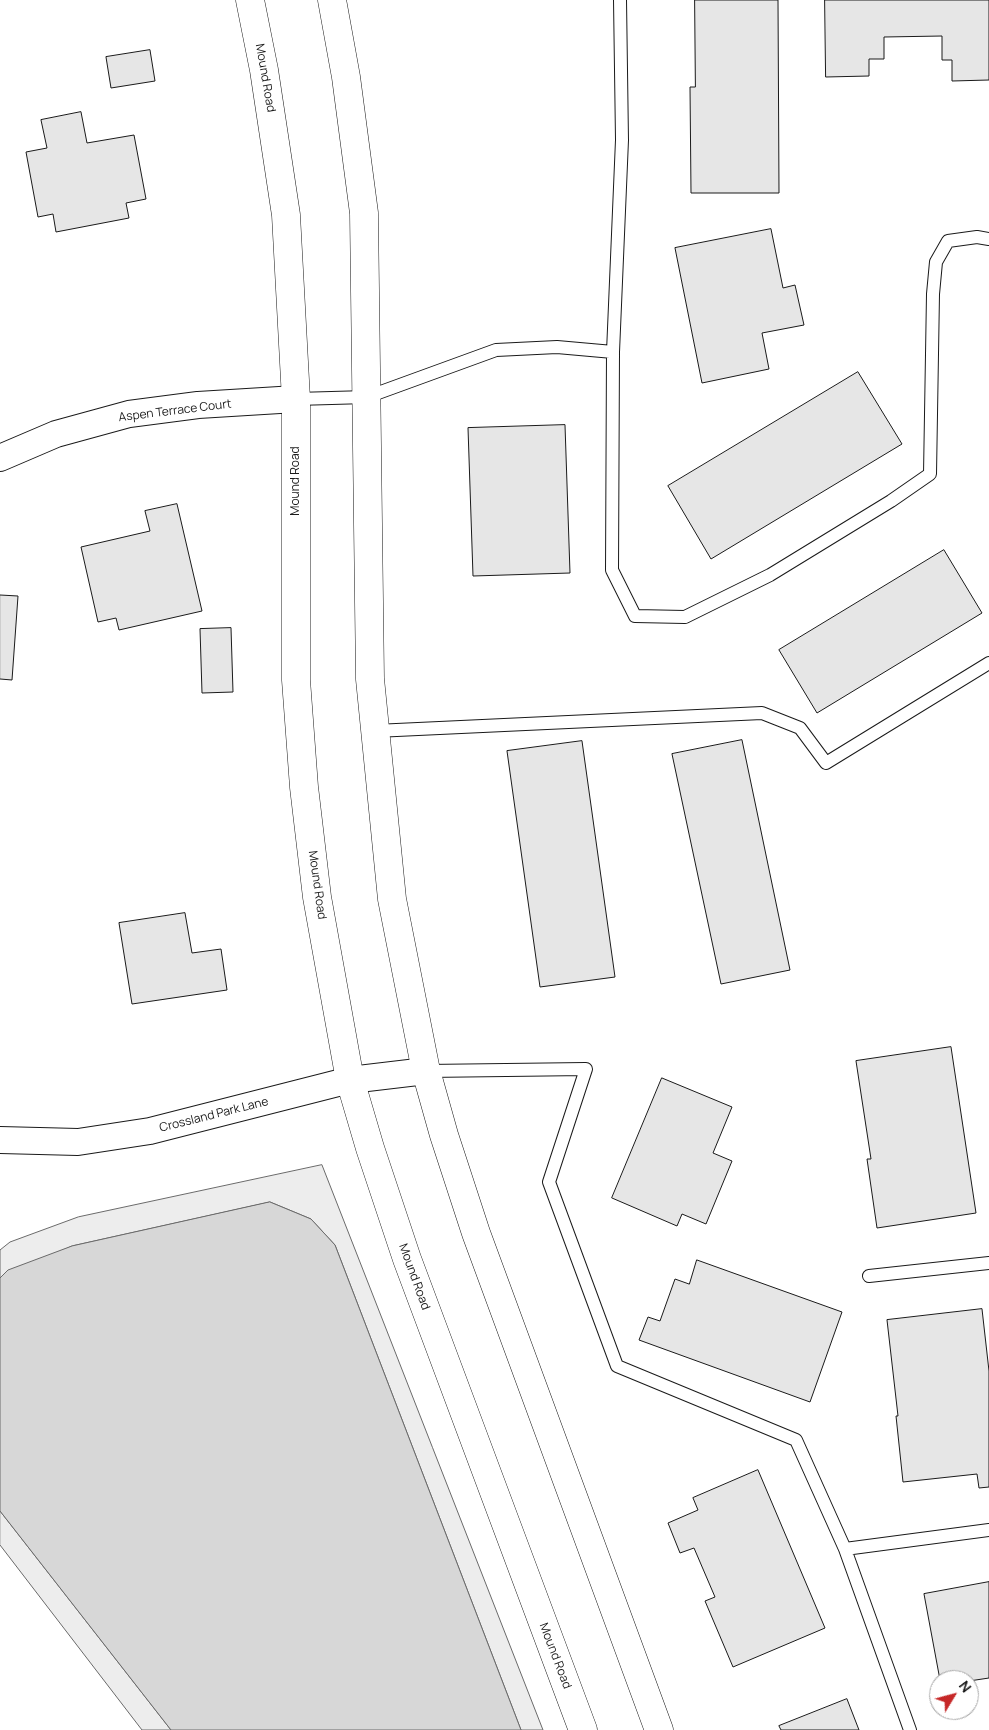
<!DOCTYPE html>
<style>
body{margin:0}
#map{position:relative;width:989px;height:1730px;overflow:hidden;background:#fff;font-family:Manrope,sans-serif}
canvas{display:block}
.north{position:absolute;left:929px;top:1670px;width:50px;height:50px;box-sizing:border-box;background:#fff;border:1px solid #a3a3a3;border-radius:50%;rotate:53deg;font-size:14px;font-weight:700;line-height:20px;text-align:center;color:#1a1a1a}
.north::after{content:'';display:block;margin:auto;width:18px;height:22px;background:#c62828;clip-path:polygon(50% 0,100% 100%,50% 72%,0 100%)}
</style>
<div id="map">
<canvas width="989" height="1730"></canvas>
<div class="north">N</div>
</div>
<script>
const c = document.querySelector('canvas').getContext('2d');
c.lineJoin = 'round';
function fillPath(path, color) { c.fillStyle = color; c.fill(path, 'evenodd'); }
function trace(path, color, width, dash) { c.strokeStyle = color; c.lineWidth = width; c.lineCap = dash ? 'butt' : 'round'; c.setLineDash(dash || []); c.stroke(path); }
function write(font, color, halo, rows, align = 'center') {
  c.font = font + ' Manrope,sans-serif'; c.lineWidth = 4; c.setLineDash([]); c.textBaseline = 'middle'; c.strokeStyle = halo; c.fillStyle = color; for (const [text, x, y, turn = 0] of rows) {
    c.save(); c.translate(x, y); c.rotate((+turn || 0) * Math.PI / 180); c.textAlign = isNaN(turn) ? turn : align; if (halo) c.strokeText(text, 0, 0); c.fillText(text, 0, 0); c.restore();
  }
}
const built = new Path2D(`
 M322,1165l221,565h-22l-186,-485 -24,-26 -41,-17 -198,44 -72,32v-28l10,-8 68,-25z
 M0,1511l171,219h-29l-142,-185z`);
fillPath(built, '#ededed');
trace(built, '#6a6a6a', 1);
const water = new Path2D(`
 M270,1202l41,17 24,26 186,485h-350l-171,-219v-233l8,-8 64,-24z`);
fillPath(water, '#d7d7d7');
trace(water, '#6a6a6a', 1);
const building = new Path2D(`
 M695,0h83l1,193h-88l-1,-106h5z
 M825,0h164v80l-37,1v-21h-10v-24l-58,1v22h-15v17l-43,1z
 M150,50l5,31 -44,7 -5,-31z
 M81,112l6,31 47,-8 12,64 -20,4 3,15 -73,14 -3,-18 -15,3 -12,-65 21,-4 -6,-28z
 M771,229l12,59 12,-3 9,40 -42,8 7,36 -67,14 -27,-135z
 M858,372l44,72 -191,115 -43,-73z
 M565,425l5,148 -97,3 -5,-148z
 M177,504l25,107 -83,19 -3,-12 -18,4 -17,-75 69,-16 -5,-20z
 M944,550l38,63 -165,100 -38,-63z
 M0,595l18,1 -6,84 -12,-1z
 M231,628l2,64 -31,1 -2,-64z
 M742,740l48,230 -69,14 -49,-230z
 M582,741l33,236 -75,10 -33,-236z
 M185,913l7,40 29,-4 6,41 -95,14 -13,-81z
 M951,1047l25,166 -99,15 -10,-69h4l-15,-98z
 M662,1078l70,29 -19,46 19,8 -26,63 -24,-10 -5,12 -65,-28z
 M697,1260l145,52 -32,90 -171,-62 9,-23 12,4 15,-42 14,5z
 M982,1309l7,62v116l-10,1 -2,-14 -74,8 -7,-66h2l-11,-96z
 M758,1470l67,158 -92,39 -28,-66 10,-4 -21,-49 -14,5 -12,-30 30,-13 -5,-12z
 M989,1582v96l-20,3v-1h-29l-16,-86z
 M847,1699l12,31h-78l-2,-4z`);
fillPath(building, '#e6e6e6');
trace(building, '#1a1a1a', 1);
const service = new Path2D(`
 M620,0l2,140 -9,212 -1,218 23,46 50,1 85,-42 121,-74 39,-27 3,-180 3,-32 12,-21 29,-4 12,2
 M296,399l71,-2 129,-47 61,-3 56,5
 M375,731l387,-18 38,15 26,35 163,-100
 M426,1071l160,-2 -37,113 68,184 179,74 49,109 144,-19
 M869,1276l120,-13
 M845,1549l65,181`);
const minor = new Path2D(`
 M0,458l56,-24 73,-20 69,-9 98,-6
 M0,1140l78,2 72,-11 200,-51 76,-9`);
const tertiary = new Path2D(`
 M250,0l14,70 22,145 10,184v281l8,107 13,110 33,183 20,68 37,111 176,471
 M332,0l14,77 18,136 6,466 22,220 34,172 18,64 32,98 183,497`);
trace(service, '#1a1a1a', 14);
trace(minor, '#1a1a1a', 28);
trace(tertiary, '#1a1a1a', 29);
trace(service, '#fff', 12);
trace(minor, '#fff', 26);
trace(tertiary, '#fff', 28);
write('12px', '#1a1a1a', '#fff', [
 ["Mound Road",265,78,80],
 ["Aspen Terrace Court",175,411,-7],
 ["Mound Road",296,481,-90],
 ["Mound Road",317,885,82],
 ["Crossland Park Lane",214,1115,-14],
 ["Mound Road",414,1277,70],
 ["Mound Road",555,1656,69]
]);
</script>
